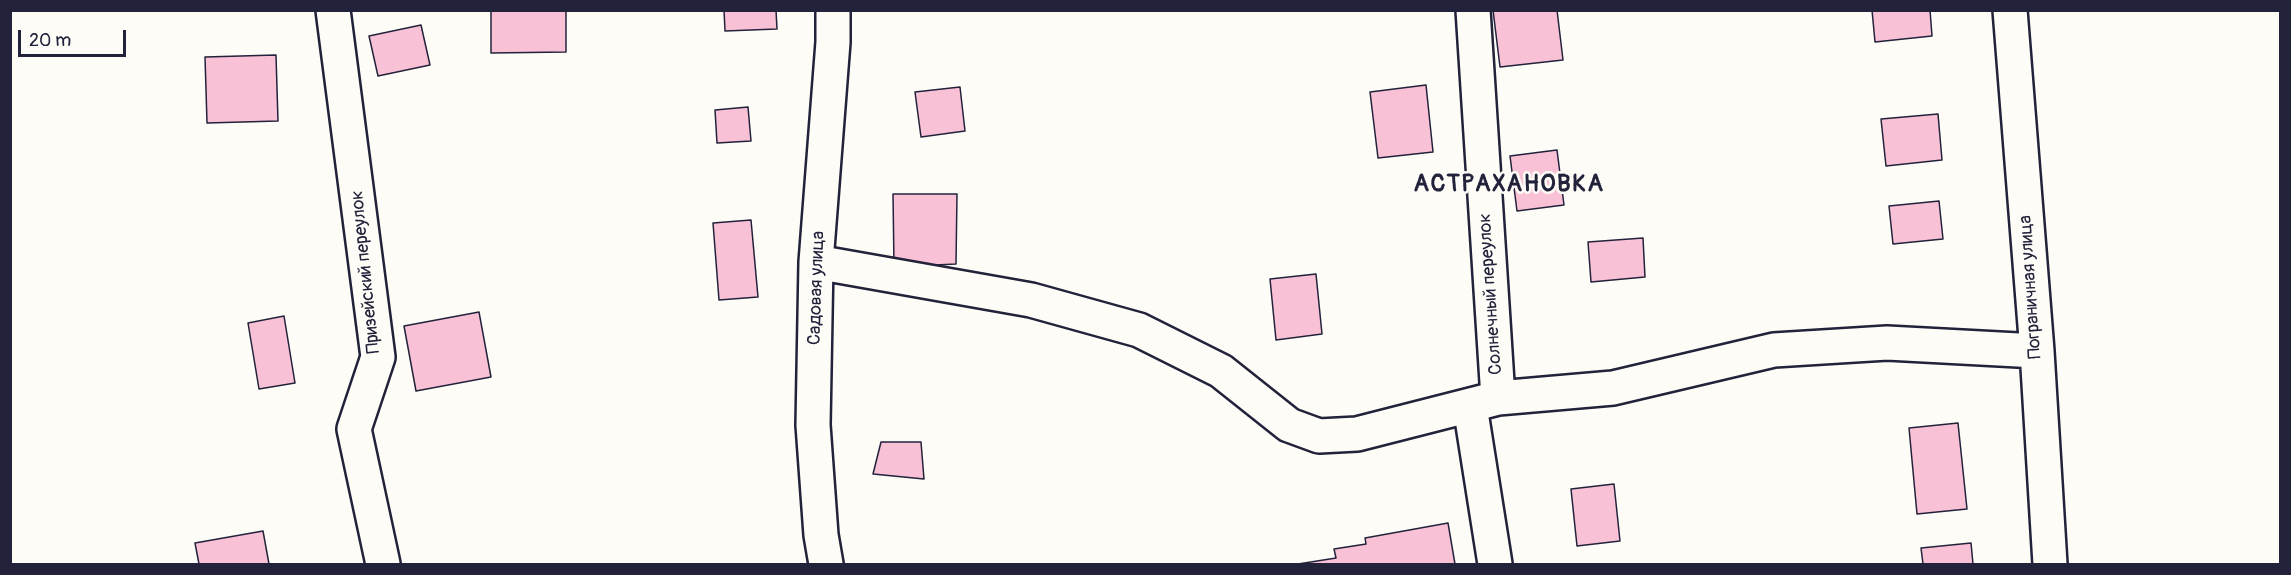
<!DOCTYPE html>
<meta charset="utf-8">
<style>
body{margin:0}
#map{position:relative;width:2291px;height:575px;overflow:hidden;background:#fdfcf7;font-family:Pangolin,sans-serif}
canvas{display:block}
.frame{position:absolute;inset:0;border:12px solid #22223b;pointer-events:none}
.scale{position:absolute;left:18px;top:30px;width:108px;height:27px;box-sizing:border-box;border:3px solid #22223b;border-top:0;padding-left:8px;font-size:18px;line-height:21px;white-space:nowrap;color:#22223b;-webkit-text-stroke:4px #fdfcf7;paint-order:stroke}
</style>
<div id="map">
<canvas width="2291" height="575"></canvas>
<div class="frame"></div>
<div class="scale">20 m</div>
</div>
<script>
const c = document.querySelector('canvas').getContext('2d');
c.lineJoin = 'round';
function fillPath(path, color) { c.fillStyle = color; c.fill(path, 'evenodd'); }
function trace(path, color, width, dash) { c.strokeStyle = color; c.lineWidth = width; c.lineCap = dash ? 'butt' : 'round'; c.setLineDash(dash || []); c.stroke(path); }
function write(font, color, halo, rows, align = 'center') {
  c.font = font + ' Pangolin,sans-serif'; c.lineWidth = 5; c.setLineDash([]); c.textBaseline = 'middle'; c.strokeStyle = halo; c.fillStyle = color; for (const [text, x, y, turn = 0] of rows) {
    c.save(); c.translate(x, y); c.rotate((+turn || 0) * Math.PI / 180); c.textAlign = isNaN(turn) ? turn : align; if (halo) c.strokeText(text, 0, 0); c.fillText(text, 0, 0); c.restore();
  }
}
const building = new Path2D(`
 M491,10h75v42l-75,1z
 M724,10h52l1,19 -52,2z
 M1493,10h64l6,50 -63,7z
 M1872,10h58l2,26 -57,6z
 M421,25l9,40 -52,11 -9,-40z
 M276,55l2,66 -71,2 -2,-66z
 M1426,85l7,67 -55,6 -8,-66z
 M960,87l5,44 -44,6 -6,-45z
 M748,107l3,34 -34,2 -2,-33z
 M1938,114l4,46 -56,6 -5,-47z
 M1557,150l7,55 -47,6 -7,-55z
 M893,194h64l-1,70 -62,3z
 M1939,201l4,38 -50,5 -4,-38z
 M751,220l7,77 -39,3 -6,-77z
 M1643,238l2,39 -54,5 -3,-40z
 M1316,274l6,60 -46,6 -6,-61z
 M479,312l12,65 -75,14 -12,-65z
 M284,316l11,67 -36,6 -11,-66z
 M1958,423l9,86 -50,5 -8,-86z
 M881,442h40l3,37 -51,-5z
 M1614,484l6,57 -43,5 -6,-57z
 M1448,523l7,41h-157l38,-6 -2,-9 32,-5 -1,-6z
 M263,531l6,33h-70l-4,-21z
 M1971,543l2,21h-50l-2,-16z`);
fillPath(building, '#f9c1d6');
trace(building, '#22223b', 1.5);
const street = new Path2D(`
 M333,10l45,347 -24,72 29,135
 M1473,10l25,388
 M2010,10l27,341 13,213
 M816,262l215,38 108,30 82,41 68,54 30,11 38,-2 141,-36 115,-10 161,-38 113,-7 150,8
 M1470,406l25,158
 M826,564l-5,-29 -8,-110 3,-163 17,-220v-32`);
trace(street, '#22223b', 38);
trace(street, '#fdfcf7', 33);
write('18px', '#22223b', '#fdfcf7', [
 ["Призейский переулок",366,272,-96],
 ["Пограничная улица",2031,287,-94],
 ["Садовая улица",817,288,-88],
 ["Солнечный переулок",1491,294,-94]
]);
c.letterSpacing = '1.5px';
write('bold 24px', '#22223b', '#fdfcf7', [
 ["АСТРАХАНОВКА",1509,185]
]);
c.letterSpacing = '0px';
</script>
